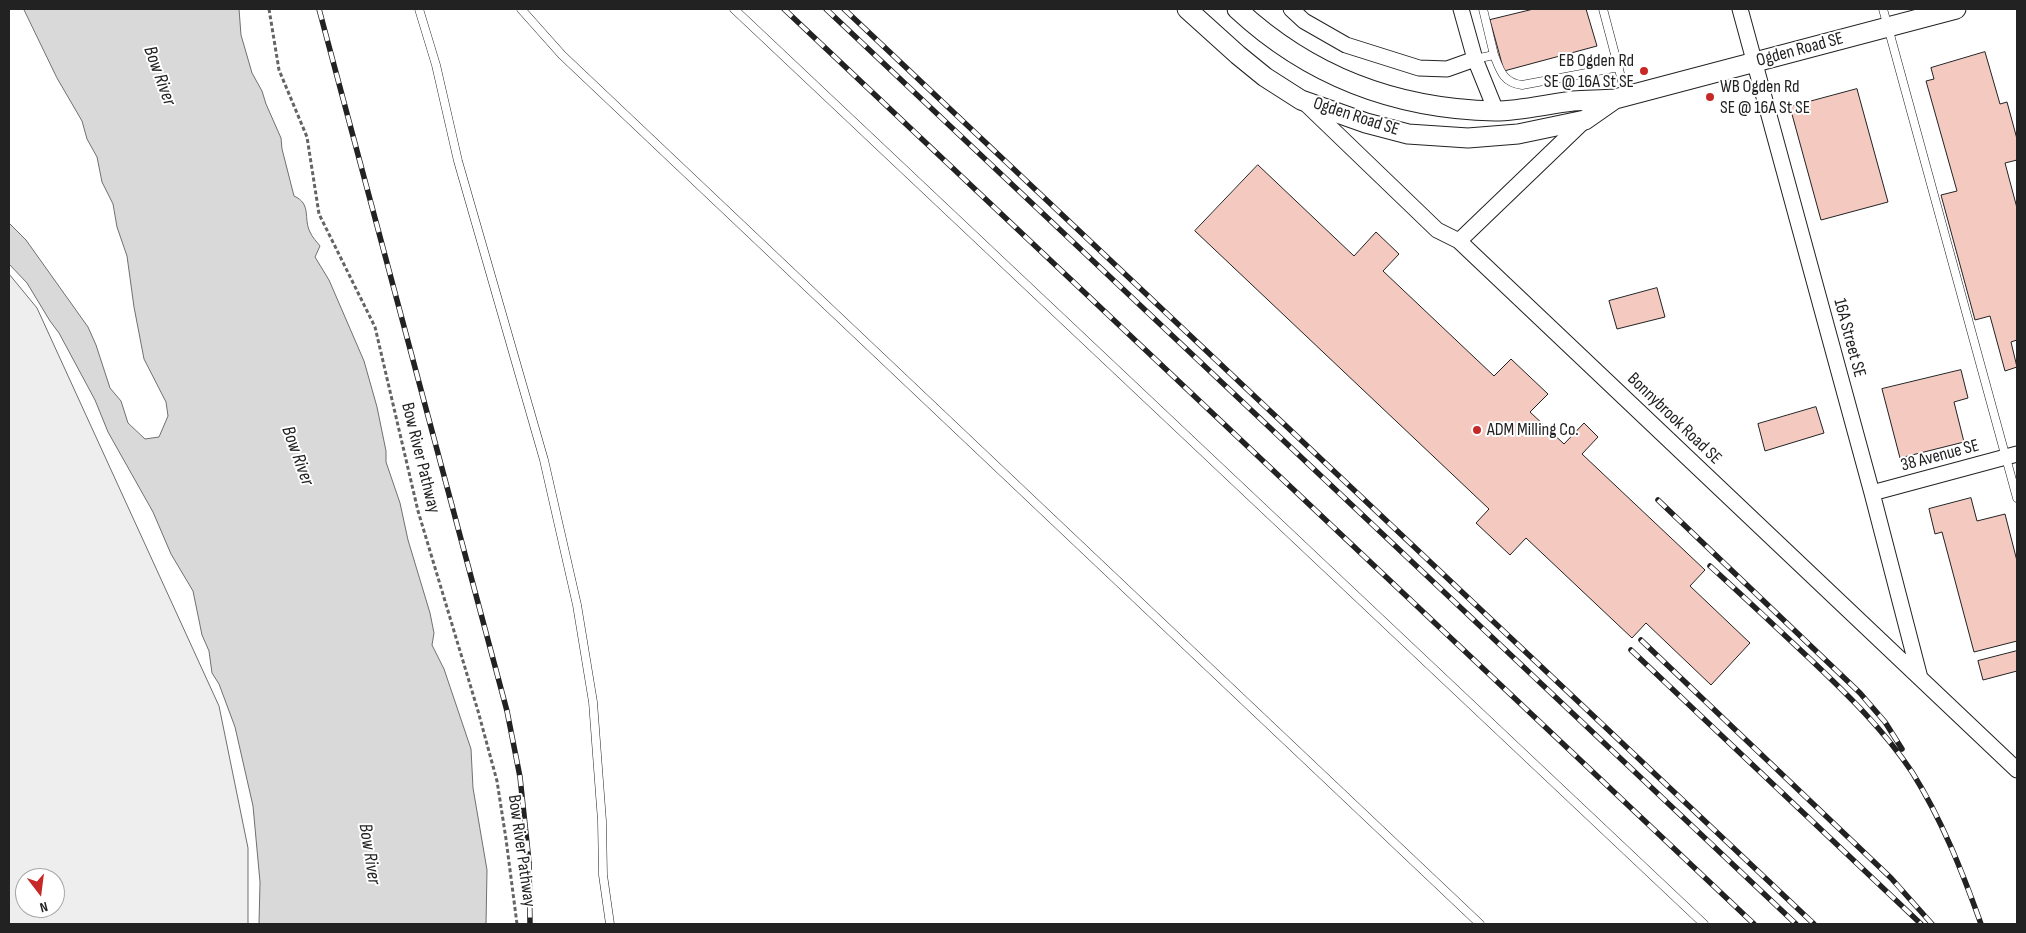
<!DOCTYPE html>
<style>
body{margin:0}
#map{position:relative;width:2026px;height:933px;overflow:hidden;background:#fff;font-family:"Sofia Sans Condensed",sans-serif}
canvas{display:block}
.frame{position:absolute;inset:0;border:10px solid #222;pointer-events:none}
.north{position:absolute;left:15px;top:868px;width:50px;height:50px;box-sizing:border-box;background:#fff;border:1px solid #a7a7a7;border-radius:50%;rotate:165deg;font-size:14px;font-weight:700;line-height:20px;text-align:center;color:#222}
.north::after{content:'';display:block;margin:auto;width:18px;height:22px;background:#c62828;clip-path:polygon(50% 0,100% 100%,50% 72%,0 100%)}
</style>
<div id="map">
<canvas width="2026" height="933"></canvas>
<div class="frame"></div>
<div class="north">N</div>
</div>
<script>
const c = document.querySelector('canvas').getContext('2d');
c.lineJoin = 'round';
function fillPath(path, color) { c.fillStyle = color; c.fill(path, 'evenodd'); }
function trace(path, color, width, dash) { c.strokeStyle = color; c.lineWidth = width; c.lineCap = dash ? 'butt' : 'round'; c.setLineDash(dash || []); c.stroke(path); }
function write(font, color, halo, rows, align = 'center') {
  c.font = font + ' "Sofia Sans Condensed",sans-serif'; c.lineWidth = 4; c.setLineDash([]); c.textBaseline = 'middle'; c.strokeStyle = halo; c.fillStyle = color; for (const [text, x, y, turn = 0] of rows) {
    c.save(); c.translate(x, y); c.rotate((+turn || 0) * Math.PI / 180); c.textAlign = isNaN(turn) ? turn : align; if (halo) c.strokeText(text, 0, 0); c.fillText(text, 0, 0); c.restore();
  }
}
const green = new Path2D(`
 M9,274l28,34 182,398 29,142v76h-239zM25,878h30v30h-30z`);
fillPath(green, '#eee');
trace(green, '#6f6f6f', 1);
const water = new Path2D(`
 M24,9h215l2,26 11,38 10,18 4,13 15,34 1,11 12,47c18,8 9,22 16,36 2,5 7,10 10,14l-5,11 14,23 35,81 13,46 9,44v11l14,41 8,37 22,73 4,20 -2,12 12,24 27,80 2,39 14,82 -1,54h-227l1,-42 -7,-76 -18,-79 -16,-43 -7,-11 -3,-22 -7,-16 -9,-44 -22,-37 -18,-42 -45,-80 -13,-32 -36,-67 -9,-12 -23,-38 -18,-19v-41l17,17 62,87 8,18 14,43 11,13 7,22 17,16 14,-2 9,-21 -2,-14 -22,-43 -10,-52 -7,-51 -10,-29 -4,-23 -11,-22 -5,-25 -10,-18 -5,-18 -25,-43z`);
fillPath(water, '#d9d9d9');
trace(water, '#6f6f6f', 1);
const building = new Path2D(`
 M1534,9h52l11,37 -93,25 -14,-51z
 M1985,52l15,52 7,-2 10,37v21l-12,3 12,45v132l-6,2 6,25 -12,4 -15,-55 -15,4 -34,-125 16,-4 -31,-110 8,-2 -3,-11z
 M1857,89l31,113 -67,18 -31,-113z
 M1258,165l96,91 22,-24 23,22 -16,17 111,105 17,-17 37,35 -18,18 34,32 20,-21 14,14 -16,17 123,116 -15,16 60,57 -39,42 -65,-62 -14,15 -106,-100 -16,17 -34,-32 13,-14 -294,-278z
 M1657,288l8,29 -48,12 -8,-28z
 M1961,370l7,28 -14,4 10,40 -64,16 -18,-69z
 M1816,407l8,26 -59,18 -7,-27z
 M1971,498l6,23 28,-7 12,47v80l-43,11 -32,-120 -7,2 -6,-25z
 M2017,651v20l-34,9 -5,-19z`);
fillPath(building, '#f3c9c0');
trace(building, '#222', 1);
const service = new Path2D(`
 M419,9l17,56 22,96 86,299 33,145 16,97 9,119 1,54 7,49
 M521,9l41,46 918,869
 M734,9l970,915
 M1483,9l11,46
 M1603,9l23,87
 M1883,9l134,489
 M1475,59l19,-4c6,15 9,28 28,30l97,-18`);
const minor = new Path2D(`
 M1291,9l13,12 42,24 73,23 28,1 28,-10
 M1461,9l14,50 21,52
 M1740,9l132,484 48,185
 M1304,102l133,128 22,11 558,529
 M1459,241l126,-121
 M1872,493l145,-39`);
const tertiary = new Path2D(`
 M1187,9l51,46 27,22 36,23 65,23 42,11 60,4 50,-4 67,-14 30,-21
 M1237,9c72,67 160,100 258,102 26,0 52,-7 78,-10 14,-1 28,-1 42,-2l341,-90`);
trace(service, '#222', 9);
trace(minor, '#222', 17);
trace(tertiary, '#222', 21);
trace(new Path2D(`
 M269,9l10,61 28,67 12,77 56,113 43,184 60,200 19,70 9,58 11,85`), '#646464', 3, [4, 2.5]);
trace(service, '#fff', 8);
trace(minor, '#fff', 15);
trace(tertiary, '#fff', 19);
const rail = new Path2D(`
 M319,9l188,702 13,66 9,85 1,62
 M784,9l970,915
 M826,9l970,915
 M844,9l970,915
 M1658,500l202,193 25,29 17,27
 M1710,566c34,31 67,62 100,93 37,35 74,71 102,113 30,48 50,99 69,152
 M1641,640l250,238 41,46
 M1631,650l290,274`);
trace(rail, '#222', 5.5);
trace(rail, '#fff', 4, [11]);
for (const [x, y, r, color] of [
 [1644,71,5,"#c62828"],
 [1710,97,5,"#c62828"],
 [1477,430,5,"#c62828"]
]) { const dot = new Path2D(); dot.arc(x, y, r, 0, 2 * Math.PI); c.fillStyle = color; c.fill(dot); trace(dot, '#fff', 2); }
write('18px', '#222', '#fff', [
 ["Ogden Road SE",1800,50,-15],
 ["Ogden Road SE",1356,117,18],
 ["16A Street SE",1849,338,75],
 ["Bonnybrook Road SE",1674,419,44],
 ["38 Avenue SE",1940,456,-15],
 ["Bow River Pathway",420,458,76],
 ["Bow River Pathway",521,851,82]
]);
write('18px', '#222', '#fff', [
 ["EB Ogden Rd",1634,61,"right"],
 ["SE @ 16A St SE",1634,82,"right"],
 ["WB Ogden Rd",1720,87],
 ["SE @ 16A St SE",1720,108],
 ["ADM Milling Co.",1487,430]
], 'left');
write('italic 19px', '#222', '#fff', [
 ["Bow River",159,76,70],
 ["Bow River",297,456,70],
 ["Bow River",369,854,81]
]);
</script>
